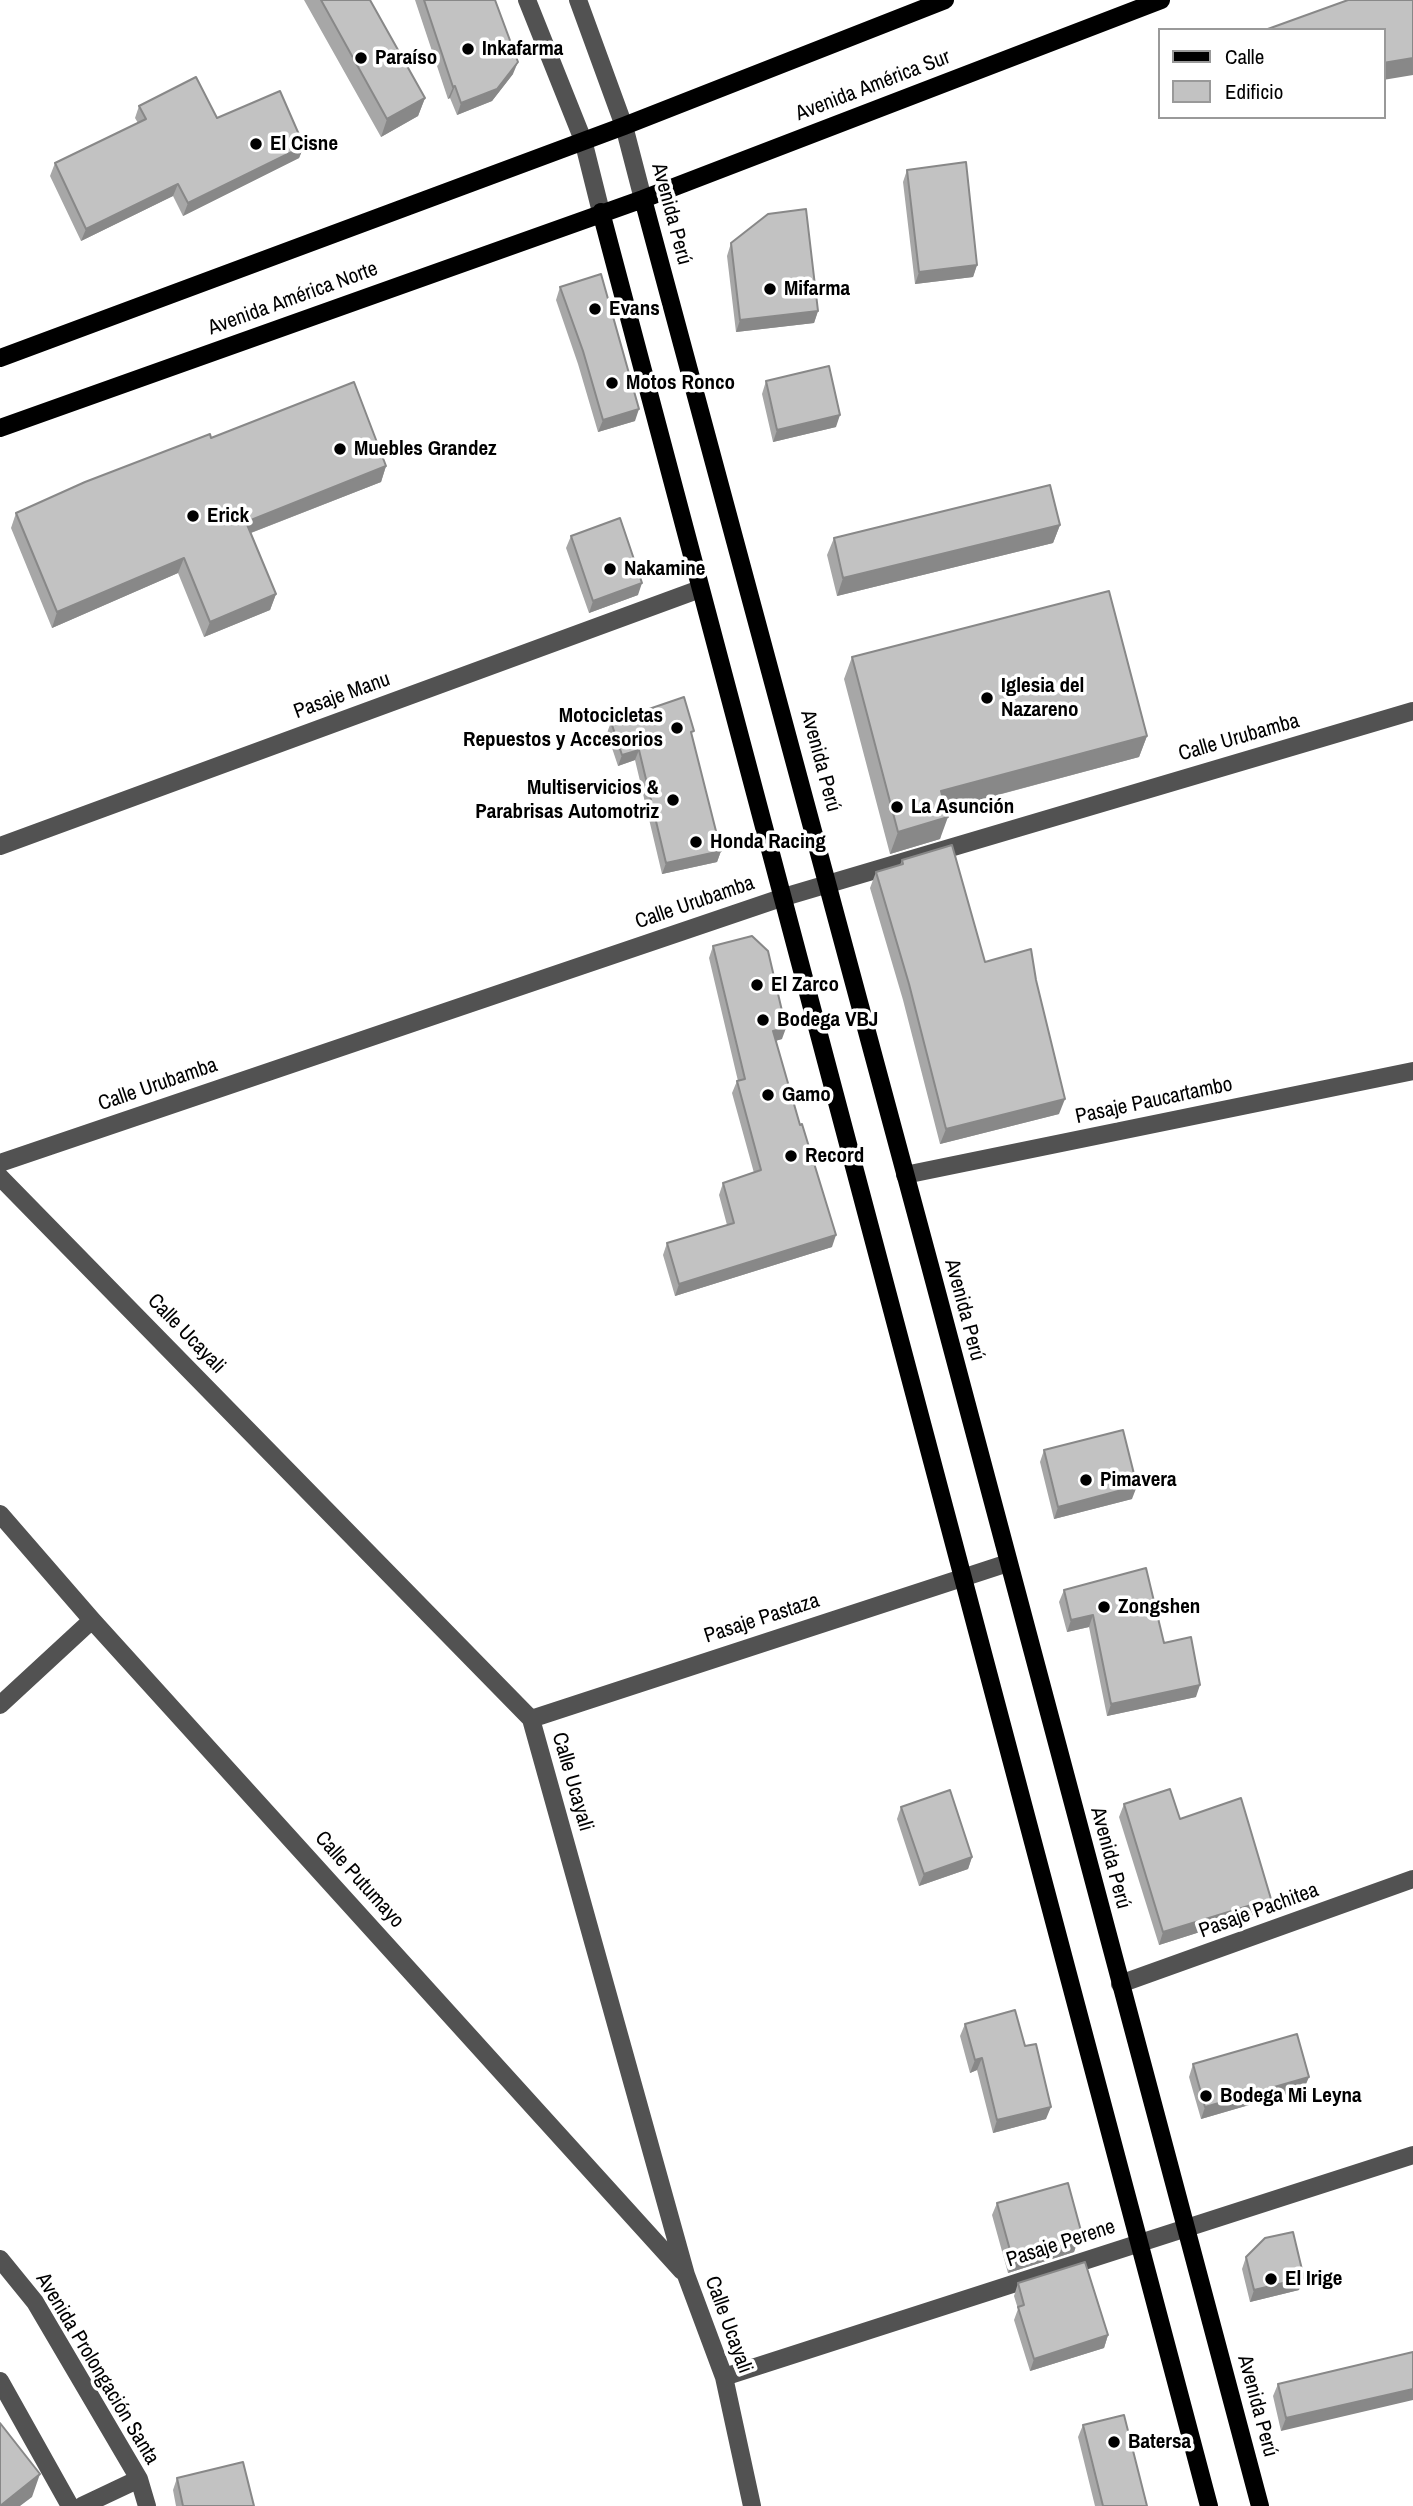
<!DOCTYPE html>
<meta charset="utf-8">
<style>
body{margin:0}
#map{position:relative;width:1413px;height:2506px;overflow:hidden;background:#fff;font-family:"Archivo Narrow",sans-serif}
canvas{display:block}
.legend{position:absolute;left:1158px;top:28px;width:228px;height:91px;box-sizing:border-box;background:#fff;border:2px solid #999;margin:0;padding:9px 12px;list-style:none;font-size:21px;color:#000}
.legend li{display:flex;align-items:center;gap:14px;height:35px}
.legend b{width:35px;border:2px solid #999}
</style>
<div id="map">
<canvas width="1413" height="2506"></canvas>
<ul class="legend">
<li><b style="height:9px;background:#000"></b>Calle</li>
<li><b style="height:19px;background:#c2c2c2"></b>Edificio</li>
</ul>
</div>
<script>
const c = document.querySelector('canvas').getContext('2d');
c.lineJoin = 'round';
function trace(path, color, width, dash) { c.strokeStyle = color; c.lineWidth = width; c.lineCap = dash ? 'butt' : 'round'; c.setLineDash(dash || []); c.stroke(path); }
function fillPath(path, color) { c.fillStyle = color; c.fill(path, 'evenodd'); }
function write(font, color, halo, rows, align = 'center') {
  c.font = font + ' "Archivo Narrow",sans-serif'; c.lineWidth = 7; c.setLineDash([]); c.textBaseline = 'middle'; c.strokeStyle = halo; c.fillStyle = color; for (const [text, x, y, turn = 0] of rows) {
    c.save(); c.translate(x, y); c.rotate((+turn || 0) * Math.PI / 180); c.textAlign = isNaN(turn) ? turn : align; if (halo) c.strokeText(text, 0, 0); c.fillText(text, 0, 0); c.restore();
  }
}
trace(new Path2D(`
 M527,0l56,140 18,72
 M578,0l46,126 19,73
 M0,846l700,-257
 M0,1163l784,-266 629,-186
 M905,1175l508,-104
 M0,1177l531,542 155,556 38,102 28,129
 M0,1514l92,106 590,651
 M0,1705l92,-85
 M531,1719l477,-156
 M1120,1984l293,-105
 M0,2259l35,43 104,177 8,27
 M724,2377l689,-222
 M0,2381l70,125
 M82,2506l57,-27`), '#525252', 18);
trace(new Path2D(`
 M643,199c209,768 412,1538 617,2307
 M601,212l608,2294
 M0,358l624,-232 321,-126
 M0,428l643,-229 518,-199`), '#000', 18);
fillPath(new Path2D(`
 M304,0h66l55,98 -7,18 -37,21z
 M415,0h80l18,74 -21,27 -35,14 -7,-17 -2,1z
 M139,106l78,12 87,28 -5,12 -116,58 -10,-20 -92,45 -31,-65 5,-13 83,-40 -3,-5z
 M907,170l70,95 -4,12 -58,7 -12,-102z
 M731,243l87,68 -4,12 -78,9 -9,-76z
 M560,287l75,134 -37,11 -20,-68 -22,-64z
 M766,381l70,46 -63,15 -11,-48z
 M211,438l175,28 -5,16 -130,51 25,61 -6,16 -66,27 -26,-64 -126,55 -41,-100 5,-15z
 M1060,525l-7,18 -216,53 -10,-41 7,-17z
 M571,536l67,59 -49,18 -23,-65z
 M852,657l295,79 -8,21 -193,52 -6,30 -50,15 -46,-175z
 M611,722l81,15 29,114 -4,11 -55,12 -27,-114 -17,6 -11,-33z
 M902,860l83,102 74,152 -119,30 -37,-144 -33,-112 6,-16 24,-7z
 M713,946l69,93 -7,2 57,206 -157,49 -12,-41 4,-12 60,-18 -8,-30 4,-12 31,-10 -22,-80 5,-12h1l-29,-123z
 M1044,1450l88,49 -78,20 -14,-57z
 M1064,1590l100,53 32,54 -89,19 -18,-89 -22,5 -8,-30z
 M1124,1804l56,15 91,80 -5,12 -107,34 -40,-128z
 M901,1807l71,50 -4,12 -49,17 -22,-67z
 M965,2024l60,22 21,73 -53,14 -16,-63 -7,3 -10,-37z
 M1193,2064l111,25 -103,30 -12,-42z
 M997,2203l84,28 -7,21 -66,21 -16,-58z
 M1246,2257l53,33 -49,12 -8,-33z
 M1018,2283l90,52 -4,13 -74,23 -16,-51 4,-11 -4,-13z
 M1413,2352l-132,79 -8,-35 5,-12z
 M1083,2425l64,81h-52l-17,-69z
 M177,2478l77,28h-78l-3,-16z`), '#a7a7a7');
fillPath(new Path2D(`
 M1413,58v17l-30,5v-17z
 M518,62l-5,12 -21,27 -35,14 4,-12z
 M455,86l-5,12 -2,1 5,-12z
 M425,98l-7,18 -37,21 6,-18z
 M304,146l-5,12 -116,58 5,-13z
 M178,184l-5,12 -92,45 5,-12z
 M977,265l-4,12 -58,7 4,-12z
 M818,311l-4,12 -78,9 4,-12z
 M639,409l-4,12 -37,11 5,-12z
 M840,415l-4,12 -63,15 4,-12z
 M386,466l-5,16 -141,55 6,-15z
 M1060,525l-7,18 -216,53 6,-18z
 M184,558l-6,15 -126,55 5,-16z
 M642,583l-4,12 -49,18 4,-12z
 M276,594l-6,16 -66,27 6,-15z
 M1147,736l-8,21 -206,55 8,-21z
 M639,750l-4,10 -17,6 4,-11z
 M948,817l-8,22 -50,15 8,-22z
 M721,851l-4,11 -55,12 4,-11z
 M786,1028l-4,11 -14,4 5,-12z
 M1065,1099l-6,15 -119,30 6,-15z
 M836,1235l-4,12 -157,49 4,-12z
 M1137,1486l-5,13 -78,20 4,-12z
 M1093,1615l-4,12 -22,5 4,-12z
 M1200,1685l-4,12 -89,19 4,-12z
 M972,1857l-4,12 -49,17 5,-12z
 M1271,1899l-5,12 -107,34 4,-13z
 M982,2058l-5,12 -7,3 5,-13z
 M1309,2077l-5,12 -103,30 4,-12z
 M1051,2107l-5,12 -53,14 4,-13z
 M1081,2231l-7,21 -66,21 5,-12z
 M1304,2278l-5,12 -49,12 4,-12z
 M1108,2335l-4,13 -74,23 4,-12z
 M1413,2389v11l-132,31 5,-13z
 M40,2474l-8,23 -12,9h-20z`), '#888');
const building = new Path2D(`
 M321,0h49l55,98 -38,21z
 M424,0h71l23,62 -21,27 -36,14 -6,-17 -2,1z
 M1348,0h65v58l-30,5v-33h-118z
 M196,77l21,41 63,-27 24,55 -116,57 -10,-19 -92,45 -31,-66 91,-44 -7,-13z
 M966,162l11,103 -58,7 -12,-102z
 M806,209l12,102 -78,9 -9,-77 37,-29z
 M601,274l38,135 -36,11 -20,-69 -23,-64z
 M829,366l11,49 -63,15 -11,-49z
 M354,382l32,84 -140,56 30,72 -66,28 -26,-64 -127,54 -41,-99 69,-31 125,-48 1,4z
 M1050,485l10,40 -217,53 -9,-40z
 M620,518l22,65 -49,18 -22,-65z
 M1109,591l38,145 -206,55 7,26 -50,15 -46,-175z
 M684,697l10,34 -3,1 30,119 -55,12 -27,-113 -17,5 -11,-33z
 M952,845l33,117 46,-13 5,31 29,119 -119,30 -37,-145 -33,-112 27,-8 -1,-4z
 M752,936l16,15 18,77 -13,3 27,94 2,-1 34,111 -157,49 -12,-41 67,-20 -11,-40 38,-13 -24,-89 8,-2 -32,-133z
 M1123,1430l14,56 -79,21 -14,-57z
 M1146,1568l18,75 27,-6 9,48 -89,19 -18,-89 -22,5 -7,-30z
 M1170,1789l10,30 61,-21 30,101 -108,33 -39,-128z
 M950,1790l22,67 -48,17 -23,-67z
 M1015,2010l10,36 11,-2 15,63 -54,13 -15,-62 -7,2 -10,-36z
 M1297,2034l12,43 -104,30 -12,-43z
 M1068,2183l13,48 -5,1 3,8 -66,21 -16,-58z
 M1293,2232l11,46 -50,12 -8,-33 19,-19z
 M1085,2262l23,73 -74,24 -16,-52 6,-2 -6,-22z
 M1413,2352v37l-127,29 -8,-34z
 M1124,2415l23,91h-44l-20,-81z
 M0,2423l40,51 -40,32z
 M243,2462l11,44h-71l-6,-28z`);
fillPath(building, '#c2c2c2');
trace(building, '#888', 2);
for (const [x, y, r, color] of [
 [468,49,7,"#000"],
 [361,58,7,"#000"],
 [256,144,7,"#000"],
 [770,289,7,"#000"],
 [595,309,7,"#000"],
 [612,383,7,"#000"],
 [340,449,7,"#000"],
 [193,516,7,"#000"],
 [610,569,7,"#000"],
 [987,698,7,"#000"],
 [677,728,7,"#000"],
 [673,800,7,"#000"],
 [897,807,7,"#000"],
 [696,842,7,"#000"],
 [757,985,7,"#000"],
 [763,1020,7,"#000"],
 [768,1095,7,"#000"],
 [791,1156,7,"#000"],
 [1086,1480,7,"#000"],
 [1104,1607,7,"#000"],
 [1206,2096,7,"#000"],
 [1271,2279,7,"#000"],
 [1114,2442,7,"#000"]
]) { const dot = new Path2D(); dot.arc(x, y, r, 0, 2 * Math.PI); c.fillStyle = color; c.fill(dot); trace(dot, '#fff', 2.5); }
write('bold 21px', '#000', '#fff', [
 ["Inkafarma",482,49],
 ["Paraíso",375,58],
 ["El Cisne",270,144],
 ["Mifarma",784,289],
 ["Evans",609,309],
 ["Motos Ronco",626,383],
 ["Muebles Grandez",354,449],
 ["Erick",207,516],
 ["Nakamine",624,569],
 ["Iglesia del",1001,686],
 ["Nazareno",1001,710],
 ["Motocicletas",663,716,"right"],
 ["Repuestos y Accesorios",663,740,"right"],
 ["Multiservicios &",659,788,"right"],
 ["Parabrisas Automotriz",659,812,"right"],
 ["La Asunción",911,807],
 ["Honda Racing",710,842],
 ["El Zarco",771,985],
 ["Bodega VBJ",777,1020],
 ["Gamo",782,1095],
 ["Record",805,1156],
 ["Pimavera",1100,1480],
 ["Zongshen",1118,1607],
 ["Bodega Mi Leyna",1220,2096],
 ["El Irige",1285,2279],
 ["Batersa",1128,2442]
], 'left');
write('21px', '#000', '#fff', [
 ["Avenida América Sur",873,86,-21],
 ["Avenida Perú",671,214,75],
 ["Avenida América Norte",293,299,-20],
 ["Pasaje Manu",342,696,-20],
 ["Calle Urubamba",1239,738,-16],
 ["Avenida Perú",820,761,75],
 ["Calle Urubamba",695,903,-19],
 ["Calle Urubamba",158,1085,-19],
 ["Pasaje Paucartambo",1154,1101,-12],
 ["Avenida Perú",964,1310,75],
 ["Calle Ucayali",186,1334,46],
 ["Pasaje Pastaza",762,1619,-18],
 ["Calle Ucayali",572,1782,74],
 ["Avenida Perú",1110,1858,75],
 ["Calle Putumayo",359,1880,48],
 ["Pasaje Pachitea",1259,1911,-20],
 ["Pasaje Perene",1061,2244,-18],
 ["Calle Ucayali",728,2325,70],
 ["Avenida Prolongación Santa",97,2369,59],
 ["Avenida Perú",1257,2406,75]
]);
</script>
